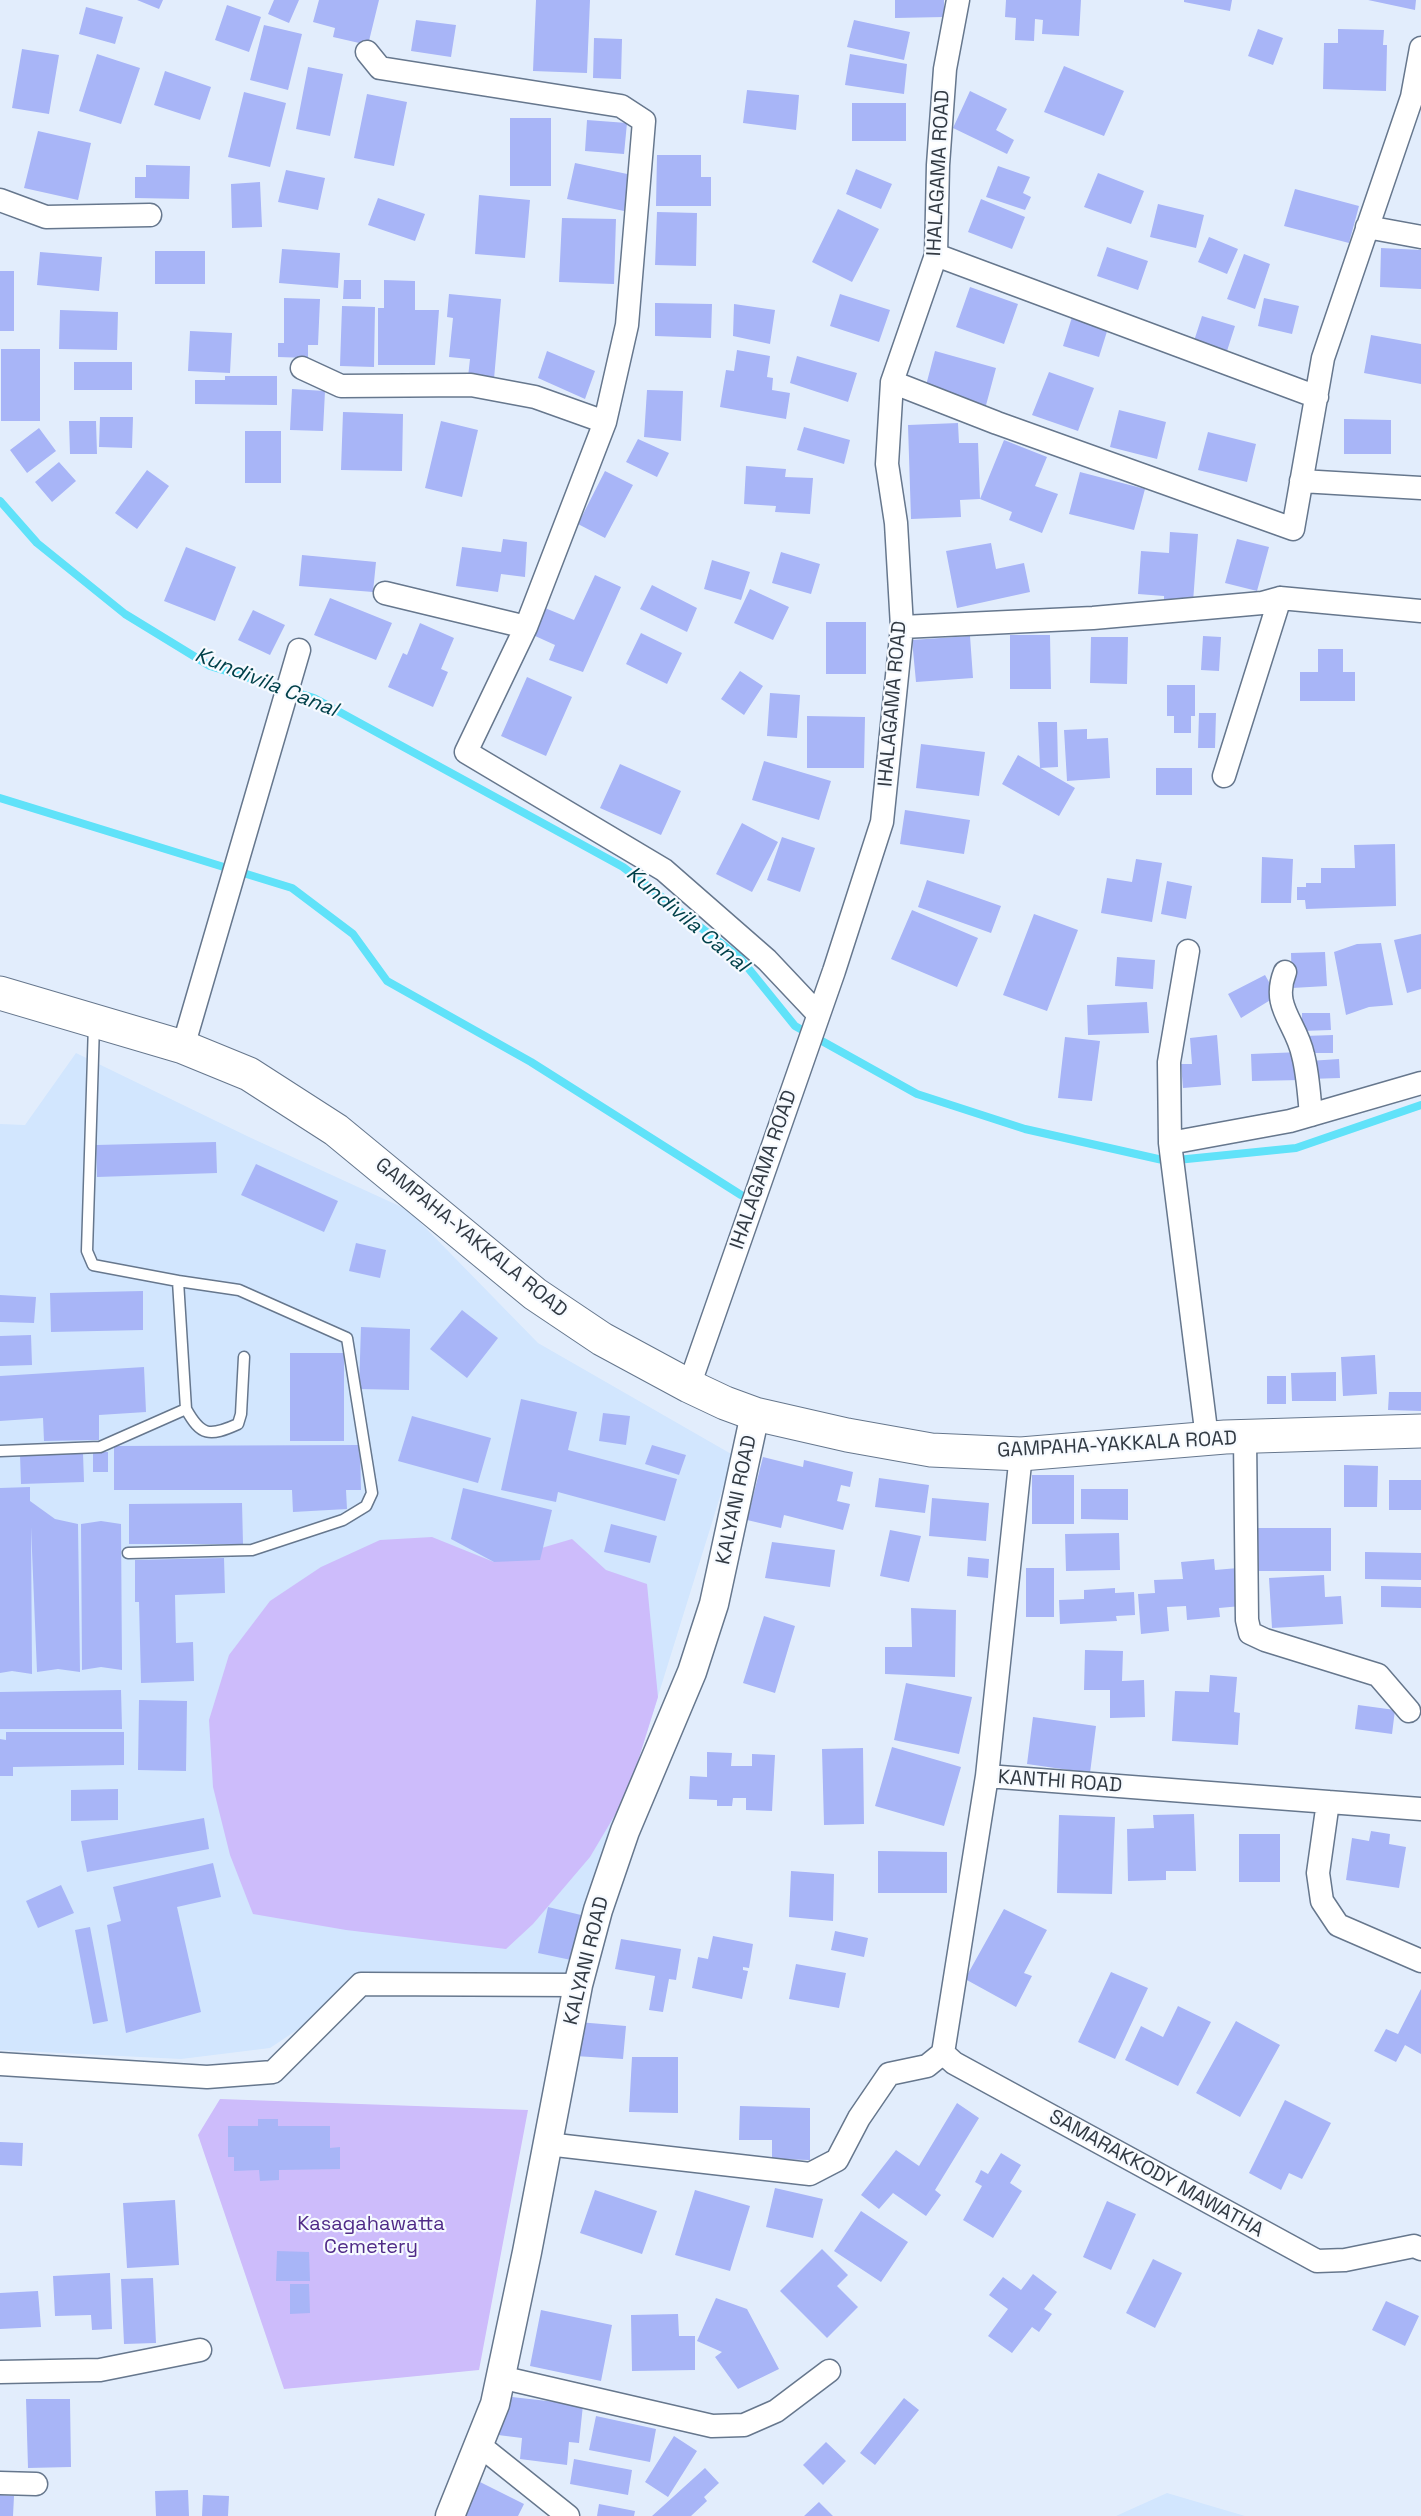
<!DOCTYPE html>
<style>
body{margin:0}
canvas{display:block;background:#e2edfc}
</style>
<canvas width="1421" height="2516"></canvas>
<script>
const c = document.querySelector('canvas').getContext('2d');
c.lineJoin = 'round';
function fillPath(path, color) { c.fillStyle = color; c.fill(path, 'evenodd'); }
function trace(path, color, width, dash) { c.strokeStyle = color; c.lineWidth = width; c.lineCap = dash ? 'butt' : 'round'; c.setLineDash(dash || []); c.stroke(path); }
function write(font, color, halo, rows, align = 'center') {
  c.font = font + ' "Space Grotesk",sans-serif'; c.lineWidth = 4.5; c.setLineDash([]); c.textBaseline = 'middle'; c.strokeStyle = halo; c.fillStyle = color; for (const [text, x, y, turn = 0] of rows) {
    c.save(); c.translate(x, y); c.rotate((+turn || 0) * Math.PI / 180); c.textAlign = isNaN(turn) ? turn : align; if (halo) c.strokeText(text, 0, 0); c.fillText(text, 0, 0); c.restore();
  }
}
fillPath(new Path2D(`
 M76,1053l173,84 159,73 130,133 195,112 -162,521h-193l-108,72 -89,11 -181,-9v-926l25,1z
 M1167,2493l78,23h-129z`), '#d2e6fe');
fillPath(new Path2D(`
 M432,1537l62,25 78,-23 34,31 41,14 11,113 -30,96 -38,64 -57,67 -27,25 -160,-19 -93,-16 -23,-59 -17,-68 -4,-67 20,-65 41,-54 51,-34 59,-27z
 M220,2099l308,11 -49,260 -195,19 -86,-254z`), '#cdbcfb');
trace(new Path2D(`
 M0,501l37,42 88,71 85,52 104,32 309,169 117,91 55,68 122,68 108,35 142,32 129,-13 125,-43
 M0,798l292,90 61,46 34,47 144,81 210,133`), '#60e2f9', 8);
fillPath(new Path2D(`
 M137,0h26l-4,9z
 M274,0h25l-10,23 -21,-9z
 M319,0h60l-11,45 -35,-8 2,-9 -22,-6z
 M536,0h54l-3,73 -54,-2z
 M895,0h49v17l-49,1z
 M1006,0h75l-2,36 -37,-2 1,-14 -8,-1 -1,22 -19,-1 1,-22 -11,-1z
 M1184,0h48l-2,11 -46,-9z
 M1368,0h48l-1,10z
 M227,5l34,12 -12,35 -34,-12z
 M86,7l37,10 -8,27 -36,-10z
 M416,20l40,5 -5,32 -40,-6z
 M854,20l56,12 -6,28 -57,-13z
 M264,25l38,9 -14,56 -38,-10z
 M1258,29l25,9 -10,27 -25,-9z
 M1338,29l46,1 -1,15h4l-1,46 -63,-2 1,-46h14z
 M594,38l28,1 -1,40 -28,-1z
 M22,49l37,6 -10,59 -37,-6z
 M97,54l43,14 -19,56 -42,-13z
 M850,54l57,10 -3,30 -59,-9z
 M1064,66l60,25 -20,45 -60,-24z
 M308,67l35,7 -13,62 -34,-7z
 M165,71l46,16 -11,33 -46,-15z
 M747,90l52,5 -3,35 -53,-7z
 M970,91l37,18 -11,21 18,10 -7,14 -54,-26z
 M244,92l42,11 -16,64 -42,-10z
 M367,94l40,8 -13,64 -40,-8z
 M852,103h54v38h-54z
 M510,118h41v68h-41z
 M587,120l40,3 -3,31 -39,-3z
 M38,131l53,12 -13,57 -54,-12z
 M657,155h44v22h10v29h-55z
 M575,163l57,12 -8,36 -57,-12z
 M146,165l44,1 -1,33 -54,-1v-21h11z
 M998,166l32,11 -7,16 8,4 -6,13 -39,-13z
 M856,169l36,15 -11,25 -35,-15z
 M286,170l39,8 -7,32 -40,-8z
 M1098,173l46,18 -13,33 -47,-17z
 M260,182l2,45 -30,1 -1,-44z
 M1295,189l64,17 -10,37 -65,-17z
 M479,195l51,5 -5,58 -50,-4z
 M378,198l47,16 -10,27 -47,-16z
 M981,199l44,18 -13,32 -44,-17z
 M1158,204l46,11 -8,33 -46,-11z
 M838,209l41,20 -27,53 -40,-20z
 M657,212l40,1 -1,53 -41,-1z
 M562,218l54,1 -2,65 -55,-2z
 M1209,237l29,12 -11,25 -29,-12z
 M1107,247l41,14 -10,29 -41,-14z
 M1381,248l40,2v39l-41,-2z
 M282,249l58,4 -2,35 -59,-5z
 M155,251h50v33h-50z
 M40,252l62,5 -3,34 -62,-6z
 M1244,254l26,10 -15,45 -28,-10z
 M0,271h14v60h-14z
 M344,280h17v19h-18z
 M384,280l31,1v29h24l-4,55h-57v-57h6z
 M970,287l48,17 -14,40 -48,-17z
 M449,294l52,5 -7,80 -26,-2 2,-18 -21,-2 4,-39 -6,-1z
 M840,294l50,16 -11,32 -49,-16z
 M284,298l36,1 -2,46h-10v13l-30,-1v-14h6z
 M1264,298l35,8 -7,28 -34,-8z
 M655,303l57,1 -1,34 -56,-2z
 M734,304l41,6 -5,34 -37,-8z
 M342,306l33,1 -1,60 -34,-1z
 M60,310l58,2 -1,38 -58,-1z
 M1073,314l36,11 -10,32 -36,-11z
 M1202,316l33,10 -8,25 -33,-10z
 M190,331l42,2 -2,40 -42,-2z
 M1371,335l50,9v40l-57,-11z
 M1,349h39v72h-39z
 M737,350l33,6 -3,21 6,1 -1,12 18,3 -4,26 -66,-12 6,-37 8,1z
 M547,351l48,20 -10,28 -47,-21z
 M935,351l61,17 -11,41 -61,-16z
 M797,356l60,17 -9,29 -58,-19z
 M74,362h58v28h-58z
 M1049,372l45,16 -16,43 -46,-16z
 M225,376h52v29l-82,-1v-24h30z
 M292,389l33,2 -2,40 -33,-1z
 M647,390l36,1 -2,50 -37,-4z
 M1119,410l47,12 -9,37 -47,-12z
 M343,412l60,2 -1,57 -61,-1z
 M100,417h33l-1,31 -33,-1z
 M1344,419l47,1v34h-47z
 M69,421h27l1,33h-27z
 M441,421l37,9 -16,67 -37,-9z
 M958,423l1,20h19l2,56 24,-59 43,17 -12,29 23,8 -16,39 -33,-13 3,-8 -32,-13 -20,1 1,17 -50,2 -3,-94z
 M804,427l46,13 -6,24 -47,-14z
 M39,428l17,23 -29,22 -17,-23z
 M245,431h36v52h-36z
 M1208,432l48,12 -9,38 -49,-12z
 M638,439l31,14 -12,24 -31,-15z
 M59,462l17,19 -24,21 -17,-20z
 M746,466l40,3 -1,8 28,1 -3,36 -35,-2 1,-6 -32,-2z
 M147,470l22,16 -32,43 -22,-16z
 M605,471l28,14 -28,53 -27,-14z
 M1080,472l65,17 -11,41 -65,-16z
 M1170,532l28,2 -5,68 -29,-2v-4l-26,-2 3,-43 28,2z
 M503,539l24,3 -2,35 -24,-3 -3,18 -42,-6 6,-39 39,5z
 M1237,539l32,8 -12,44 -32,-8z
 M991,543l5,26 28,-6 6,29 -73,16 -11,-57z
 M186,547l50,20 -21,54 -51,-20z
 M781,552l39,12 -9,30 -39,-11z
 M302,555l74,7 -3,30 -74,-6z
 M712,560l38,12 -9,28 -37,-11z
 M595,575l26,12 -38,85 -34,-12 6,-15 -22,-10 12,-27 29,12z
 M652,585l45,23 -10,24 -47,-23z
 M750,589l39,18 -16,33 -39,-17z
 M330,598l62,25 -16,37 -62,-25z
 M253,610l32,15 -15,30 -32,-15z
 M826,622h40v52h-40z
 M420,623l34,15 -13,31 7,3 -15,35 -45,-20 15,-34 4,2z
 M641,633l41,20 -15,31 -41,-20z
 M1010,635h40l1,54h-41z
 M970,636l3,42 -57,4 -4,-42z
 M1203,636l18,1 -2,34 -18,-1z
 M1091,637h37l-1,47 -37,-1z
 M1318,649h25v23h12v29h-55v-29h18z
 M740,671l23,15 -19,29 -23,-16z
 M527,677l45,20 -26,59 -45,-20z
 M1167,685h28v31h-4v17h-17v-17h-7z
 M770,693l30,2 -3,43 -30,-2z
 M1199,713h17l-1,35h-17z
 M807,716l58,1 -1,51h-57z
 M1038,722h19l1,45 -18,1z
 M1087,729v10l21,-1 2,40 -43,3 -3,-51z
 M921,744l64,8 -6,44 -63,-8z
 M1018,755l57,33 -16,28 -57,-32z
 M764,761l67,20 -12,39 -67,-20z
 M620,764l61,27 -20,44 -61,-27z
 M1156,768h36v27h-36z
 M905,810l65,10 -6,34 -64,-10z
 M742,823l36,19 -26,50 -36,-18z
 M782,837l33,11 -15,44 -33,-12z
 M1395,844l1,62 -90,3 -1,-9h-8v-13h9v-4h15v-15h34l-1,-23z
 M1262,857l31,2 -2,44h-30z
 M1136,859l26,4 -10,59 -51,-9 6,-35 25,4z
 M927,880l74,26 -10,27 -73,-26z
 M1167,881l25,5 -6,33 -25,-5z
 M912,910l66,28 -21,49 -66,-28z
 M1034,914l44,16 -31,81 -44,-16z
 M1421,934v55l-14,4 -13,-53z
 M1381,943l12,62 -24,2 -23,8 -12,-63 23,-8z
 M1325,952l2,34 -35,2 -1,-35z
 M1117,957l38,3 -2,29 -38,-3z
 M1265,975l12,21 -36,22 -13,-24z
 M1147,1002l2,31 -61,2 -1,-30z
 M1302,1013h28l1,17 -29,1z
 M1217,1035l4,50 -38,3 -2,-24h11l-2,-26z
 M1333,1035v18h-28l-1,-17z
 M1065,1037l35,4 -8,60 -34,-3z
 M1301,1052l1,28 -50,1 -1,-27z
 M1339,1059l1,19 -31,1v-18z
 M216,1142l1,31 -120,4 -1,-32z
 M256,1164l82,37 -14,31 -83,-37z
 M356,1243l30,7 -6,28 -31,-7z
 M143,1291v39l-92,2 -1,-39z
 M0,1295l36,2 -2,26 -34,-1z
 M462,1310l36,28 -31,40 -37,-29z
 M361,1327l49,2 -1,61 -50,-1z
 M31,1335l1,30 -32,1v-30z
 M290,1353h54v88h-54z
 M1375,1355l2,39 -34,2 -2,-39z
 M144,1367l2,45 -47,3v25l-55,1 -1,-23 -43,3v-45z
 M1336,1372v29h-44l-1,-28z
 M1267,1376h19v28h-19z
 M1389,1392h32v19l-33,-1z
 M521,1399l56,13 -9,38 109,29 -12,42 -107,-29 -2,10 -55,-12z
 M603,1413l27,3 -4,29 -27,-4z
 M412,1416l79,22 -13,45 -80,-22z
 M360,1445l1,45h-15l1,19 -54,3 -1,-22h-178v-44z
 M652,1445l34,10 -7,20 -34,-11z
 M93,1452h15v20h-15z
 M83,1453l1,29 -63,2 -1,-29z
 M763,1457l40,10 1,-7 49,12 -3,15 -9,-2 -4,16 13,3 -7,26 -59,-15 -3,13 -34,-8z
 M1344,1465l34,1 -1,41h-33z
 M1032,1475h42v49h-42z
 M879,1478l50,7 -4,28 -50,-6z
 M1389,1480h32v30h-32z
 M30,1487v14l25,18 23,5 2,148 -22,-3 -21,3 -6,-145 1,147 -20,-3 -12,2v-185z
 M463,1488l89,22 -12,50 -46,2 -43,-23z
 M1081,1489h47v31l-47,-1z
 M932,1498l57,5 -3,38 -57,-5z
 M242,1503l1,41h-114v-40z
 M101,1521l20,3 1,146 -21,-3 -19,3 -1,-146z
 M611,1524l46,12 -7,27 -46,-11z
 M1253,1528h78v43h-78z
 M890,1530l31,6 -12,46 -29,-6z
 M1119,1533l1,37 -54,1 -1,-37z
 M772,1542l63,8 -5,37 -65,-9z
 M1365,1552l56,1v27l-56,-1z
 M968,1557l21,2 -1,19 -21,-2z
 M224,1558l1,35 -50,2 1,48 17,-1 1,39 -53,2 -2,-81h-4v-42z
 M1214,1559l1,11 23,-2 3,38 -22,2 1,9 -33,3 -1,-14 -19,1 2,24 -28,3 -3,-40 17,-1 -1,-13 29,-1 -2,-17z
 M1026,1568h28v49h-28z
 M1324,1575l1,22 16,-1 2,28 -71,4 -3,-50z
 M1381,1586l40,1v21l-40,-1z
 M1115,1588v5l19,-1 1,23 -19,1 1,5 -57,3 -1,-24 25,-1v-9z
 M911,1608l45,2 -1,67 -70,-3v-27h27z
 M764,1616l31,10 -20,67 -32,-10z
 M1085,1650l38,1 -1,30 22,-1 1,37 -35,1v-28h-26z
 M1210,1675l27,2 -3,35 6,1 -2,32 -66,-4 3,-50 34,1z
 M906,1683l66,14 -13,57 -65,-14z
 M121,1690l1,39h-122v-37z
 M139,1700l48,1 -1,70 -48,-1z
 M1358,1705l37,5 -3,24 -37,-5z
 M1033,1717l63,9 -6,47 -63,-9z
 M6,1732h118v33l-111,2v9h-13v-37l6,1z
 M892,1747l69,20 -17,59 -69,-20z
 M863,1748l1,76 -40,1 -2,-76z
 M707,1752l25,1 -1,13h21v-12l23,1 -3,56 -26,-1v-12h-13l-1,8h-15v-6l-28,-1 1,-23 17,1z
 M118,1789v31l-47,1v-31z
 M1194,1814l2,57h-30v9l-38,1 -1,-52 27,-1 -1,-13z
 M1059,1815l56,2 -3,77 -55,-1z
 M204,1818l5,31 -122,23 -6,-31z
 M1371,1831l19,3 -1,10 17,3 -7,41 -53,-8 6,-42 17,3z
 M1239,1834h41v48h-41z
 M878,1851l69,1v41h-69z
 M213,1863l8,34 -44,10 24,105 -75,21 -19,-108 14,-4 -8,-34z
 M791,1871l43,3 -1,47 -44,-4z
 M61,1885l13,28 -36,15 -12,-27z
 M548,1907l33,8 -10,45 -33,-7z
 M1004,1909l43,21 -23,43 8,3 -16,31 -51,-28z
 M90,1927l18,94 -15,3 -18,-94z
 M835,1931l33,7 -4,19 -33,-7z
 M713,1936l40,8 -4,24 -6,-1v3l5,1 -6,28 -50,-11 6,-31 10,2z
 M621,1939l60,10 -5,31 -7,-1 -6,33 -14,-2 6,-34 -40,-7z
 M796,1964l50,9 -7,35 -50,-9z
 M1111,1972l37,16 -33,71 -37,-17z
 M1421,1989v65l-16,-9 -9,17 -22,-11 12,-22 12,5z
 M1178,2006l33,16 -33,64 -53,-26 16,-34 22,11z
 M1236,2021l44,24 -40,72 -44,-24z
 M578,2022l48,4 -3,33 -48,-3z
 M632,2057h46v56l-49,-1z
 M1285,2100l46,23 -29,56 -13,-6 -8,17 -32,-17z
 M957,2103l22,15 -44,72 6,5 -15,21 -33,-23 -14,16 -18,-14 35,-45 23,16z
 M740,2106l70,2v52l-38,-1v-19h-33z
 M258,2119h20v7h52v22l10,-1v22l-61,1v10l-19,1 -1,-11 -25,1v-14h-6v-31h30z
 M0,2142l23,1 -1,23 -22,-1z
 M1001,2153l20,12 -11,18 12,8 -29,47 -30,-18 19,-34 -7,-4 6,-12 7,4z
 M775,2188l48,11 -10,39 -47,-11z
 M595,2190l62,21 -15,43 -62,-21z
 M695,2190l55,16 -20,65 -55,-16z
 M175,2200l4,65 -52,3 -4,-65z
 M1107,2201l29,13 -25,56 -28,-13z
 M861,2211l47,31 -27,40 -47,-31z
 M822,2249l26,26 -11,11 21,21 -31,31 -47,-47z
 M277,2251l32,1 1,29h-34z
 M1153,2259l29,14 -27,55 -29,-15z
 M110,2273l2,56 -20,1 -1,-15 -36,1 -2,-40z
 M1033,2274l24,18 -13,17 8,5 -13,18 -7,-5 -20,26 -24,-17 20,-27 -19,-14 14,-18 18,13z
 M153,2278l3,65 -32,1 -3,-65z
 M290,2284h19l1,29 -20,1z
 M38,2291l3,36 -41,2v-36z
 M716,2298l31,11 32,60 -41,20 -23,-32 7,-5 -25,-11z
 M1386,2301l33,15 -14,30 -33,-16z
 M541,2310l71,15 -11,56 -71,-15z
 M678,2314l1,22h16v34l-63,1 -1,-56z
 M503,2396l80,9 -4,38 -10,-1 -2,23 -47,-6 2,-21 -24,-3z
 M904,2398l15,12 -44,55 -15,-12z
 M26,2399h44l1,68 -43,1z
 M596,2416l60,13 -6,33 -61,-12z
 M674,2436l23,15 -29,46 -23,-15z
 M826,2442l20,19 -23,24 -20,-20z
 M574,2459l58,11 -4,25 -58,-11z
 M705,2468l14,15 -15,14 3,4 -16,15h-39z
 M472,2478l52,26 -6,12h-66z
 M188,2490l1,26h-33l-1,-25z
 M0,2495l14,1 -1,20h-13z
 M203,2495l26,1 -1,20h-26z
 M819,2502l14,14h-29z
 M599,2504l36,7 -1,5h-37z`), '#a8b5f7');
const service = new Path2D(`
 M186,1409c15,27 23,28 52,15l3,-10 3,-57
 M0,1451l100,-4 86,-38 -8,-128 -85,-16 -6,-14 7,-227
 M128,1553l124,-3 91,-30 23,-14 6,-13 -25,-155 -108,-48 -61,-9`);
const minor = new Path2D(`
 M367,52l13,16 241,38 23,15 -17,204 -22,97 -79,205 -60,125 198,118 103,90 51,54
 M0,200l46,17 104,-2
 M1367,227l54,10
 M936,255l381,142
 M302,368l39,18 130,-1 64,12 70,25
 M892,382l105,41 296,106 30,-171 89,-261 9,-49
 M1301,481l120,7
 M385,593l141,34
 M902,627l191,-9 169,-15 18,-5 141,13
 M1224,776l56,-178
 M1188,951l-19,111 1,81 37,295
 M1285,972c-14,35 11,50 18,83 5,19 6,40 8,60
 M183,1047l116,-397
 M1170,1143l120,-22 131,-38
 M689,1386l145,-415 48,-149 20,-195 -6,-104 -9,-59 5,-82 44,-127 2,-90 7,-96 13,-69
 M1245,1437l2,183 3,13 15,7 113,35 31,36
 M1021,1454l-34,322 434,33
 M987,1776l-44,277 11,10 363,198 28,-1 69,-14 7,3
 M1328,1802l-10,71 4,28 16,24 83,36
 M0,2064l207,13 66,-5 88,-88 217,1
 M547,2144l263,30 27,-14 22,-42 30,-44 38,-8 16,-13
 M0,2372l100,-2 100,-20
 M500,2377l212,49 32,-1 32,-14 53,-40
 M478,2444l90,72
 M0,2483l36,1`);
const tertiary = new Path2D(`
 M450,2516l45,-112 32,-152 51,-267 20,-75 27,-79 67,-159 22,-68 41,-190`);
const trunk = new Path2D(`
 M0,993l183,54 66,27 87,56 199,164 67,45 87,47 36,17 30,11 92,21 84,15 90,4 204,-17 196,-6`);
trace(service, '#66778d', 13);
trace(minor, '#66778d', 25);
trace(tertiary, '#66778d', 31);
trace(trunk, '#66778d', 35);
trace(service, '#fff', 10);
trace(minor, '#fff', 22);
trace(tertiary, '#fff', 28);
trace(trunk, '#fff', 33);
write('20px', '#323a43', '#f6faff', [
 ["IHALAGAMA ROAD",939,173,-87],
 ["IHALAGAMA ROAD",893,704,-85],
 ["IHALAGAMA ROAD",764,1170,-71],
 ["GAMPAHA-YAKKALA ROAD",471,1238,39],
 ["GAMPAHA-YAKKALA ROAD",1117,1445,-3],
 ["KALYANI ROAD",737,1500,-78],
 ["KANTHI ROAD",1060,1782,4],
 ["KALYANI ROAD",587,1961,-76],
 ["SAMARAKKODY MAWATHA",1156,2174,29]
]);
write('20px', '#4f2a87', '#f6faff', [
 ["Kasagahawatta",371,2225],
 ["Cemetery",371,2248]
]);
write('italic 21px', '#004049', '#f6faff', [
 ["Kundivila Canal",266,683,22],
 ["Kundivila Canal",687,920,40]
]);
</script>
